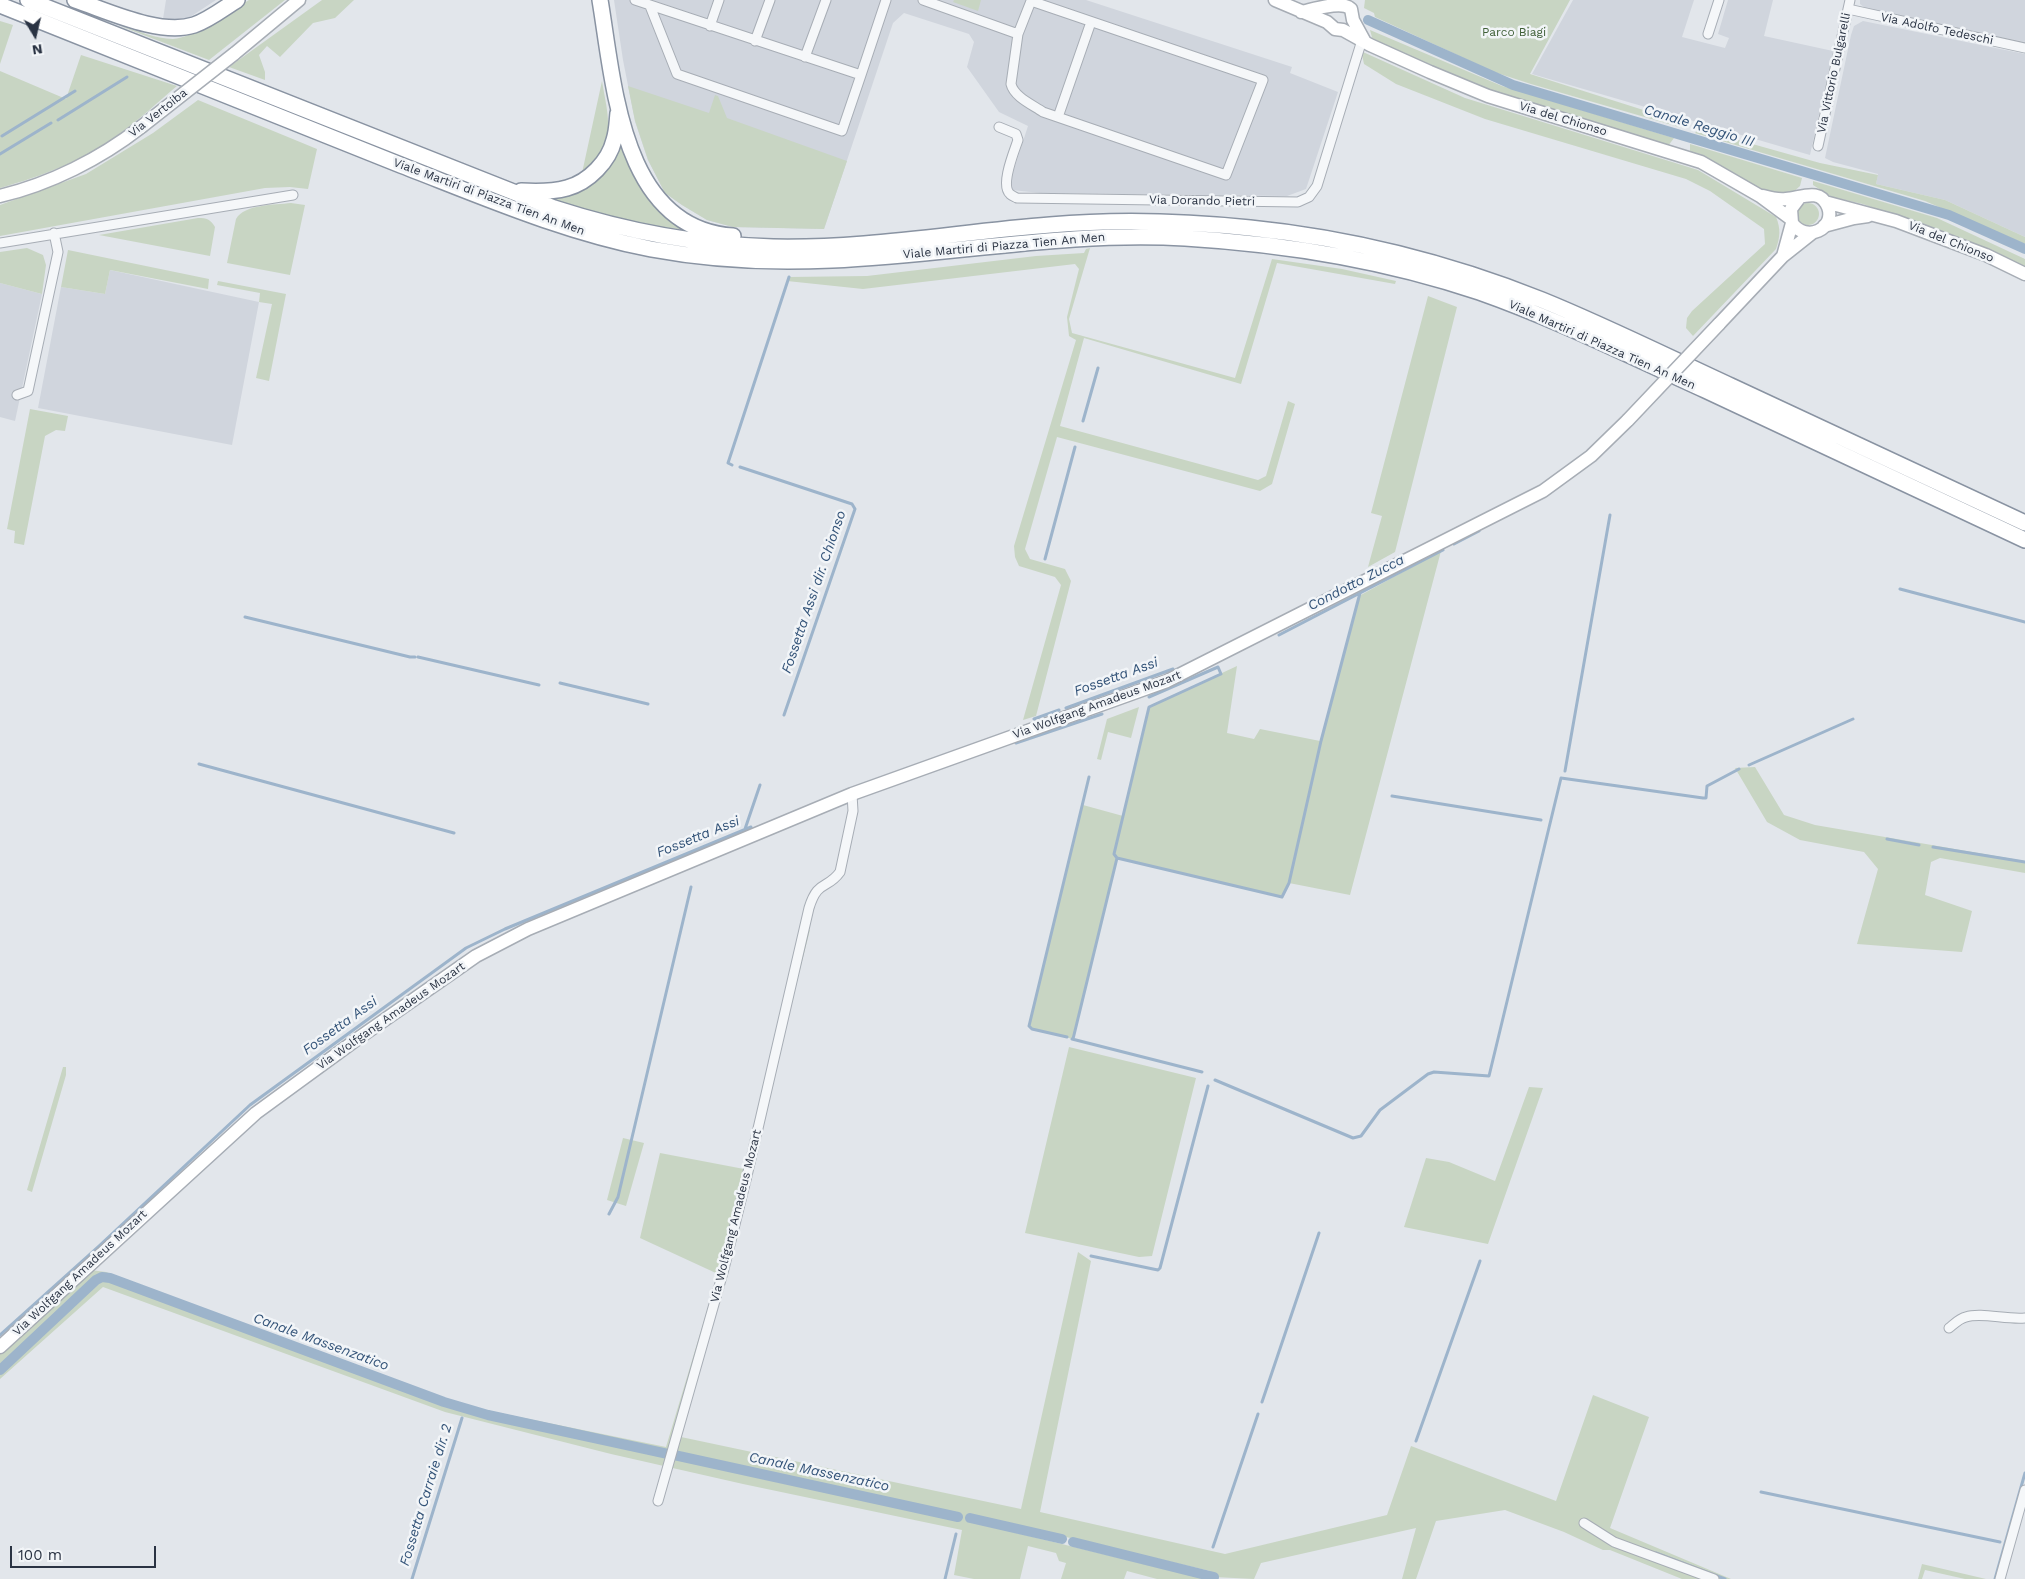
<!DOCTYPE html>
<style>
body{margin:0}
#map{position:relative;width:2025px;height:1579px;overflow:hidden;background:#e2e6eb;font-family:"Work Sans",sans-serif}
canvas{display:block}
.north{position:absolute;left:10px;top:10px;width:50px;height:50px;-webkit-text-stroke:4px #f2f5f8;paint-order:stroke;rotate:171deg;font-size:14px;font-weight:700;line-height:20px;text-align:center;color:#2a3343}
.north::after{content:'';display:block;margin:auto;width:18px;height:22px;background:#2a3343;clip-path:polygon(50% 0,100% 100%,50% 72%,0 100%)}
.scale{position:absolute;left:10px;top:1546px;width:146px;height:22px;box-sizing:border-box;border:2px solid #2a3343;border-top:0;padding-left:6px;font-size:15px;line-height:18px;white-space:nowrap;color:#2a3343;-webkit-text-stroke:4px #f2f5f8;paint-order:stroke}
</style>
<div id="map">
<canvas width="2025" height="1579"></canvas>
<div class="north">N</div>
<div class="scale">100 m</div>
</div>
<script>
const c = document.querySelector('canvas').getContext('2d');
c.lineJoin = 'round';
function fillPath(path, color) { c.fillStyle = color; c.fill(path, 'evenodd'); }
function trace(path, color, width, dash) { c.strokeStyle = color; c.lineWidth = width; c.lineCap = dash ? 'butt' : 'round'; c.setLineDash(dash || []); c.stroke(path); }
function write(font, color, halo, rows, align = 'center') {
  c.font = font + ' "Work Sans",sans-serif'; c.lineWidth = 5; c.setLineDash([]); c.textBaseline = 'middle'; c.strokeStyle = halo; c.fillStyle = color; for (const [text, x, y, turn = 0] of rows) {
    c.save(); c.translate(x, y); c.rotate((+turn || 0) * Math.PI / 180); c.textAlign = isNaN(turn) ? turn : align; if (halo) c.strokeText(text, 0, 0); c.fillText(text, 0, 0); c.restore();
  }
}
fillPath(new Path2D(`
 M166,0h50l-26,17 -17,4 -10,-2z
 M614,0h472l206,67 -2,6 48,19 -32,97 -19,7 -247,-3 -28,-3 -2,-9 18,-55 -29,-14 -32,-45 7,-25 -5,-8 -65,-21 -11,10 -69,206 -91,-2 -26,-7 -25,-15 -17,-12 -17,-33 -13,-39 -12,-61z
 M1573,0h121l-12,37 43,11 4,-10 -11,-4 10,-34h45l-9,36 69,15 -23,104 -278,-81z
 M1860,0h165v42l-160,-34 -5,-4z
 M1863,21l162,33v183l-80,-37 -69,-16 2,-10 -45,-12 -8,-4 26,-123 3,-9z
 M110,270l149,32 -27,143 -194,-37 23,-121 44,7z
 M0,283l42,11 -27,127 -15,-4z`), '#d0d5dd');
fillPath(new Path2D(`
 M249,0h36l-76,60 -89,-34c16,4 36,13 53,13 20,-1 58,-28 76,-39z
 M322,0h32l-19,18 -22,5 -33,34 -13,-11 -8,9 6,17v8l-36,-13z
 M954,0h27l-3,11 -25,-9z
 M1365,0h205l-40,74 148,47 1,6 -148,-43 -37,-12 -119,-55 -1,-4 -10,-5z
 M0,21l13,4 -13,39z
 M1370,30l132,56 172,52 -6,8 -181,-55 -114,-50z
 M1363,52l102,46 233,72 78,47c5,12 4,20 0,32l-83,87 -7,-8 1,-10 5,-7 73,-67 -1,-15 -54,-38 -24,-12 -201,-60 -89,-35 -32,-20 -2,-9z
 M81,55l96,31c-19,16 -38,34 -59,49 -35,26 -76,41 -118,53v-117l66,28z
 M602,81c4,25 13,53 -3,76 -5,6 -12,11 -17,16z
 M628,86l81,27 6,-18 3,1 9,22 120,43 -23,68 -91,-2 -26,-7 -25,-15 -17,-12 -17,-33 -13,-39z
 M198,100l119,49 -9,40 -18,-2 -25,1 -265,48v-31l86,-31 67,-41z
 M1699,129l121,34 58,12 -2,9 69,16 80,37v7l-100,-43 -230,-68z
 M621,135c14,48 23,69 67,95 -49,-4 -98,-18 -145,-33l25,-3z
 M1690,144l112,34 -2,8 -9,8 -26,-1 -75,-40z
 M1813,181l124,37 88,41v9l-86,-37 -76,-27 -31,-7 -19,-12z
 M1797 214a11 11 0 1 1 22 0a11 11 0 1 1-22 0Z
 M291,203l14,2 -15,70 -63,-12 9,-44c9,-15 38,-14 55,-16z
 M198,218c9,0 12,1 17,9l-5,29 -111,-21z
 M27,248l16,7 3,10 -4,29 -42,-11v-31z
 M1090,248l-21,71 3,14 163,45 37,-119 70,10 54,12 -1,3 -118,-21 -36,121 -157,-46 -24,88 198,54 8,-4 22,-75 7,3 -23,80 -12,7 -203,-54 -32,112 5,10 35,10 6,12 -35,135 -13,4 38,-135 -6,-8 -36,-11 -4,-9 -1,-11 62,-206 -7,-4 -2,-19 12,-48 -4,-5 -212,25 -76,-8 2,-4 78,-1 169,-20 48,-3 2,-4z
 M68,250l141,29 -1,10 -98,-19 -5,24 -44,-7z
 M218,281l68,13 -17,87 -13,-3 16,-74 -13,-2 1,-9 -43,-8z
 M1428,296l29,11 -62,245 -27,15 14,-51 -11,-3z
 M30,409l38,7 -3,15 -9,-1 -11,6 -21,109 -10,-2 1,-12 -8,-2z
 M1441,551l-91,344 -61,-12 -7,14 -165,-39 -44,181 -41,-10 -3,-3 54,-221 40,11 26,-109 88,-41 -10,67 27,6 6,-10 60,12 39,-145z
 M1139,707l-8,31 -23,-6 -7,28 -4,-1 10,-40z
 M1755,767l29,48 31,10 210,36v12l-85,-15 -9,4 -6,33 47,16 -10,41 -105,-8 21,-75 -14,-17 -64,-12 -33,-18 -32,-54z
 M801,928l9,2 -129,507 340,72 57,-257 13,9 -51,251 185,42 162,-39 24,-69 145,55 37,-106 56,22 -39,111 121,51h-49l-72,-29h-7l-39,-18 -59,-22 -69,11 -20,58h-14l14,-51 -155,35 -7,16 -40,-2 -4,-6 -233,-55 -5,1 -1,3 5,3 229,56h-48l-30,-8 -3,8h-63l5,-16 -7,-2 -3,-8 -28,-7 -8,33h-46l-20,-4 8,-45 -219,-46 -132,-30 -166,-42 -342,-125 -103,92v-26l90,-83 16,2 341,127 38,11 181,37 52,-173 -78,-36 20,-85 84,16z
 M1069,1047l127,31 -44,178 -13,1 -114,-24z
 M63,1067h3v8l-34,117 -5,-2z
 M1529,1087l14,1 -55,156 -84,-17 22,-69 23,4 46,19z
 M623,1138l21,5 -18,63 -19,-6z
 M1922,1564l64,15h-21l-40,-9 -3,9h-4z`), '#c8d5c3');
trace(new Path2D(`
 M58,120l69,-43
 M2,136l73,-45
 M0,154l51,-31
 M1083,421l15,-53
 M732,465l-4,-2 61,-186
 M740,467l112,37 3,5 -71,206
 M1454,544l25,-13
 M1045,559l30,-112
 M1900,589l125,33
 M245,617l165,40h5
 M1279,635l164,-85
 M418,657l121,28
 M560,683l88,21
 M1066,708l107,-39
 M1034,719l25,-9
 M1016,743l86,-29
 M199,764l255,69
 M1749,765l104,-46
 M1565,771l45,-256
 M1392,796l149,24
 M745,829l15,-44
 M1887,839l32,6
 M1933,847l92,15
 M1117,858l165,39 7,-14 32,-142 39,-148
 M1067,1037l-35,-8 -3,-3 60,-249
 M1072,1039l130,33
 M1073,1039l44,-181 -3,-4 35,-147 72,-33 -3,-7 -69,30
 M1215,1080l138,58 8,-2 19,-26 48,-36 6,-2 55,4 72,-298 142,20h3l1,-12 32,-17
 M609,1214l9,-17 73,-310
 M1091,1256l62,13 5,1 2,-2 48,-182
 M0,1335l99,-89 151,-141 216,-157 39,-19 246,-102
 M1262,1402l57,-169
 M1416,1441l64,-180
 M1761,1492l239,50
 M1213,1547l45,-133
 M1656,1553l69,26
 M412,1579l50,-161
 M945,1579l11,-45
 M1995,1579l30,-106`), '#9db4cb', 3);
trace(new Path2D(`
 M1368,20l145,65 436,130 76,34
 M0,1370l96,-90 6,-3 8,1 334,124 44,13 180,39
 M674,1455l284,62
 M970,1518l92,21
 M1073,1542l141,35`), '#9db4cb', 10);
const street = new Path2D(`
 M635,0l226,75 25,-75
 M923,0l95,34
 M1031,1l232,79 -37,95 -183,-63c-10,-7 -29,-15 -32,-28l7,-50z
 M650,6l27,68 165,57 19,-56
 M1848,9l177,39
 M710,26l9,-26
 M1708,34l11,-34
 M755,41l15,-41
 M805,57l21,-57
 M1058,117l33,-95
 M999,127l17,7 2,6c-4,12 -18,45 -8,54 2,2 5,3 7,4l281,4 11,-5 8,-11 45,-146
 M1818,146l32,-146
 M0,243l293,-48
 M17,395l11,-4 30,-139 -4,-19
 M1949,1328c5,-4 11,-10 17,-11 15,-5 41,3 59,1
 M658,1501l66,-232 23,-93 62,-268c9,-29 18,-18 31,-36l13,-61 -1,-17
 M1584,1523l30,19 100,37
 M2000,1579l25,-89`);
const secondary = new Path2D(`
 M1275,0l52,22 8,7 8,1 27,15 60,27 58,24 213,66 59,34 31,23
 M1301,12c14,-3 41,-12 50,-3l2,11 12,22
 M234,54l65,-54
 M0,196c50,-12 100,-37 141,-69
 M1763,196c7,2 15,4 23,3 15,-1 34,-12 42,8 8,22 -22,36 -36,16l-1,-14 9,-12
 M1825,202l71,19 90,34 39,19
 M1824,226l30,-8 14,-2
 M1783,256l9,-33
 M1719,324l64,-68 29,-23
 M0,1347l256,-234 104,-76 116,-81 52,-27 324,-135 315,-113 376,-190 48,-35 37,-36`);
const highway = new Path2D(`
 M28,0l526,208c71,23 143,37 219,39 93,2 185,-15 277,-22 66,-6 134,-4 200,3 99,10 199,35 292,72 64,26 126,57 189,86 98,46 196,92 294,137
 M75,0c33,11 85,36 119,25 15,-5 30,-17 43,-25
 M600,0c14,83 21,229 133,236
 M0,5c133,52 265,107 398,159 83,32 165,68 253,85 59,11 121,14 181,11 118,-5 234,-29 353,-22 100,6 199,22 294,54 77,27 151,64 226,98 106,50 213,100 320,150
 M521,191c15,1 31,1 46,-3 22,-6 42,-27 47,-48 3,-9 3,-18 4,-27`);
trace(street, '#a7adb5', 11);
trace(secondary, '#a7adb5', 15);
trace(highway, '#8993a2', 18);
trace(street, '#f5f7f9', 9);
trace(secondary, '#fff', 12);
trace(highway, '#fff', 15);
const secondaryBridge = new Path2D(`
 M141,127l93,-73
 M1628,420l91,-96`);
trace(secondaryBridge, '#a7adb5', 15, []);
trace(secondaryBridge, '#fff', 12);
write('12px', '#2a3343', '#f2f5f8', [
 ["Via Adolfo Tedeschi",1937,29,12],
 ["Via Vittorio Bulgarelli",1834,73,-78],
 ["Via Vertoiba",158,113,-38],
 ["Via del Chionso",1563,119,17],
 ["Viale Martiri di Piazza Tien An Men",489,197,20],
 ["Via Dorando Pietri",1202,201,1],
 ["Via del Chionso",1951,242,22],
 ["Viale Martiri di Piazza Tien An Men",1004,246,-5],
 ["Viale Martiri di Piazza Tien An Men",1602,345,24],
 ["Via Wolfgang Amadeus Mozart",1097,705,-20],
 ["Via Wolfgang Amadeus Mozart",391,1016,-35],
 ["Via Wolfgang Amadeus Mozart",736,1216,-76],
 ["Via Wolfgang Amadeus Mozart",80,1273,-43]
]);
write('12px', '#3f5f37', '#f2f5f8', [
 ["Parco Biagi",1514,32]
]);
write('italic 14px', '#335378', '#f2f5f8', [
 ["Canale Reggio III",1699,126,17],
 ["Condotto Zucca",1356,583,-27],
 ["Fossetta Assi dir. Chionso",814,592,-71],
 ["Fossetta Assi",1116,677,-20],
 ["Fossetta Assi",698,837,-22],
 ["Fossetta Assi",340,1026,-36],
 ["Canale Massenzatico",321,1342,20],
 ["Canale Massenzatico",819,1472,12],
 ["Fossetta Carraie dir. 2",426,1495,-73]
]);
</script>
